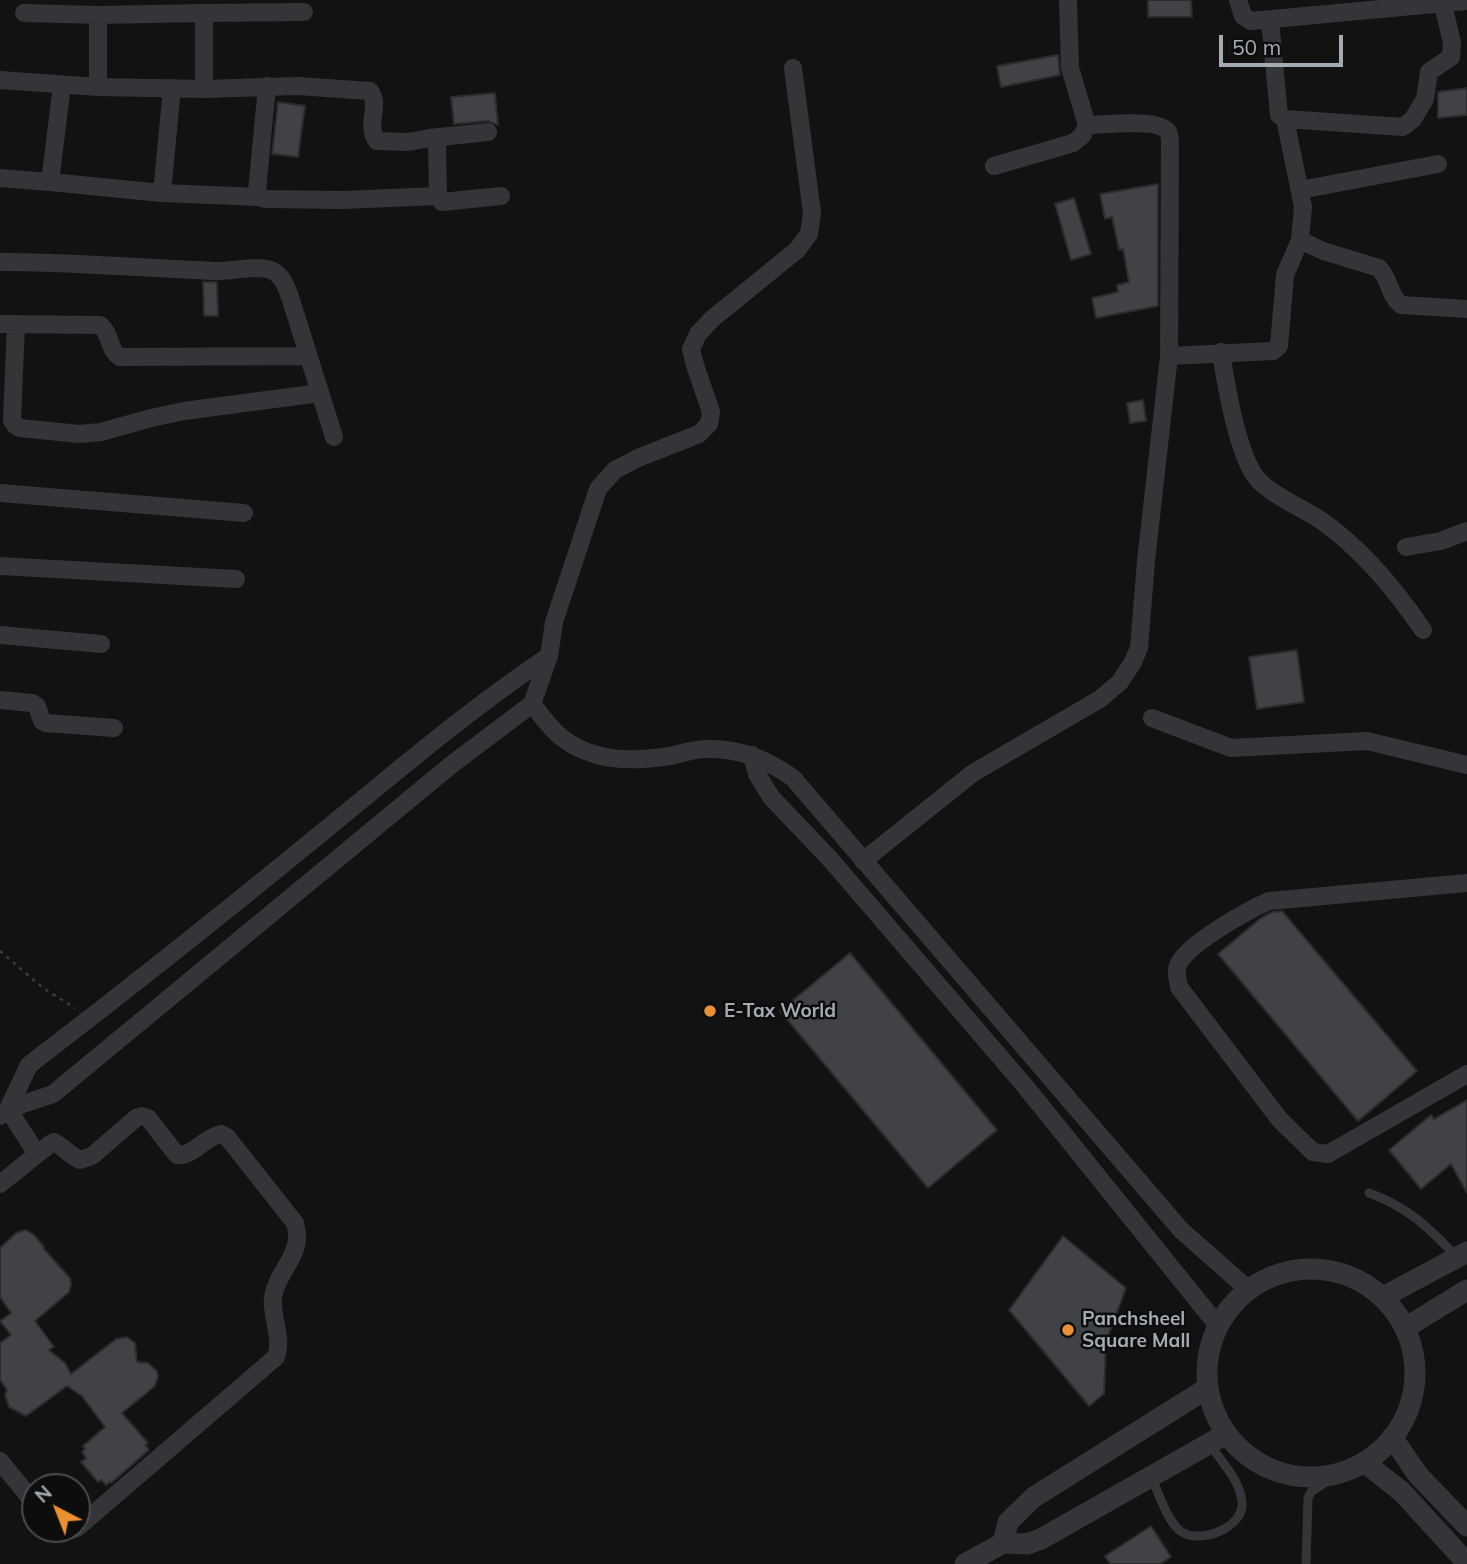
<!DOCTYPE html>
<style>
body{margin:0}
#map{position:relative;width:1467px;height:1564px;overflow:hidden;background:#121213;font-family:Mulish,sans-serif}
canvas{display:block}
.north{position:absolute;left:21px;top:1473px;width:70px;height:70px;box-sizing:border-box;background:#0d0d0e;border:2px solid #494c50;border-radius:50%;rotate:318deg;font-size:19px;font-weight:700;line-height:28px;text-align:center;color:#a4abb3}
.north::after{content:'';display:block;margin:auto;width:24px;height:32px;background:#ea9033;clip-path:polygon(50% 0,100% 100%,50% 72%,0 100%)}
.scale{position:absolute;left:1219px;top:35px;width:124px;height:32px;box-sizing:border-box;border:4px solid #a4abb3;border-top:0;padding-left:9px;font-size:21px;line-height:24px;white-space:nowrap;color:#a4abb3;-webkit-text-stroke:5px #0d0d0e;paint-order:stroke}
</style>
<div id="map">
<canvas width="1467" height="1564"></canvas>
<div class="north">N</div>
<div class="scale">50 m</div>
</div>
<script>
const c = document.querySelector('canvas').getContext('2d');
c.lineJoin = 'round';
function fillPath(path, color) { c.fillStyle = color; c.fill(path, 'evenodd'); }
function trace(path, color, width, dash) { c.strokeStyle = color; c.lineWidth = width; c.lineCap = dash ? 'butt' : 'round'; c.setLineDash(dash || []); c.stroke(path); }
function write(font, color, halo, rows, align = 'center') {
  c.font = font + ' Mulish,sans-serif'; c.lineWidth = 5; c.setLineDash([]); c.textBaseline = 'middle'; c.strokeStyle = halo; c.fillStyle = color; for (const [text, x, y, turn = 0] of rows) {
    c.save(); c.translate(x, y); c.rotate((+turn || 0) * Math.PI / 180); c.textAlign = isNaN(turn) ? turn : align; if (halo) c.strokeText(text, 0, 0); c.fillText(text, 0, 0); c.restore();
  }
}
const building = new Path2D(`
 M1148,0h43l1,17h-44z
 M1058,55l2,20 -59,12 -4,-21z
 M1467,88v27l-29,3v-26z
 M495,93l3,32 -10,-4 -34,3 -3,-27z
 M278,102l27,4 -7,51 -26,-3z
 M1158,184v122l-62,12 -4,-20 26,-6 -1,-7 12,-3 -6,-33 -4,1 -7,-33 -7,2 -5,-25z
 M1074,198l17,56 -20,6 -16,-56z
 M203,282h14l1,34h-14z
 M1143,400l3,21 -16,2 -3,-20z
 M1297,650l7,52 -47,7 -8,-52z
 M1282,911l135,160 -59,50 -140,-167 43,-36 11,-6z
 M850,953l147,177 -69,58 -148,-177z
 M1467,1100v93l-16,-29 -30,25 -32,-39 42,-35 3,4z
 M26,1230l8,5 10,12 -1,1 27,30 1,6 -2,8 -34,29 19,26 -5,3 16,13 6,11 45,-35 11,-2 8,6 2,19 11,1 9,8 1,5 -3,10 -33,27 26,30 -3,2 4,5 -38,33 -1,-1 -4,3 -5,-5 -3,2 -17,-20 5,-4 -4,-6 3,-3 -2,-3 22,-19 -23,-31 -15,-10 -41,30 -17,-9 -4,-12 2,-5 -7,-10v-37l11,-8 -11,-14 11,-8 -11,-16v-49l16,-15z
 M1063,1236l63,52 -20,54 -2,52 -15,12 -80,-96z
 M1151,1526l20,31 -11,7h-50l-5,-8z`);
fillPath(building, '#414246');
trace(building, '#2c2c2f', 2);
trace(new Path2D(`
 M0,951l43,37 32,20`), '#393c3f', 2.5, [3.5, 5]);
trace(new Path2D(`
 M1369,1193c39,14 59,34 87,63
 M1151,1477c8,16 15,41 28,53 18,16 66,-2 63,-28 -2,-22 -20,-40 -32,-57
 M1306,1564l2,-66 3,-6 30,-20`), '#333538', 9);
trace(new Path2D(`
 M1238,0l5,16 8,5 216,-20
 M24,13l74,2 106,-2
 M1270,20l9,95 6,4 118,8 10,-8 12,-20 4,-27 22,-15 1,-14 -9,-39
 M0,80l98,7 106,2 94,-3 72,5c11,15 -5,34 7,50l31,1 22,-4 7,4 1,54 4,6 59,-6
 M62,85l-12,97 112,11 97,4
 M267,86l-10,105 2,6 7,2 77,1 95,-4
 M98,87v-72
 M204,89v-76l100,-1
 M430,138l58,-6
 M994,166l79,-23 9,-7 5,-11 -17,-57 -2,-68
 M0,178l50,4
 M1300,190l138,-26
 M162,193l10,-105
 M1300,240l23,11 56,17c11,11 10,28 22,37l66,4
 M0,262c72,0 142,6 214,9 18,1 42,-7 59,0 10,5 13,16 17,26l44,140
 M0,324l100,1c12,9 7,24 20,32l188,-1
 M16,324l-4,96 3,5 5,3 59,6 22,-2 50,-14 33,-7 136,-18
 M1221,352c5,33 16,98 34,124 13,18 48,32 67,45 41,29 73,68 101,109
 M1169,356l104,-5 6,-5 6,-71 15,-35 3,-33 -18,-88
 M0,493l244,20
 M1406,547l35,-6 26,-10
 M0,566l236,13
 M0,635l101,9
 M0,700l32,3 5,3 5,15 4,2 68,5
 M532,704c9,11 18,24 29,33 32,25 70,25 109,19 12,-3 25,-7 37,-7 33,-1 60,10 86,29l388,452 69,61
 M1152,718l79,30 136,-7 100,24
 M752,755l5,19 14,23 59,62 195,227 194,241
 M863,861l110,-88 127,-74 20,-17 13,-20 6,-14 7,-87 23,-205 1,-213c0,-4 0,-8 -2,-11 -8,-14 -66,-7 -81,-7
 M1467,883l-198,18c-21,9 -82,43 -91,64 -3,7 0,14 1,22l101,133 33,32 15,2 139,-80
 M8,1109l21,-44c98,-75 195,-152 290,-230 75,-61 149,-125 230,-179
 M8,1109l29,45
 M0,1116l8,-7 45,-15 398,-329 81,-61 17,-48 5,-34 44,-133 17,-19 23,-12 61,-24 10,-10 2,-12 -16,-47 -4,-16 7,-15 14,-15 85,-69 12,-16 3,-21 -19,-145
 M0,1184l50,-40 4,-2c10,5 16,14 26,18l12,-4 44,-38 6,-2 6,2 29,37c17,1 27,-18 44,-21l6,3 68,86c1,5 3,12 2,17 -2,20 -21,36 -24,57 -2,21 10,40 3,60l-199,171
 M0,1461l35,43
 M58,1529l6,2 10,-2`), '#333538', 18);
trace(new Path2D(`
 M1207 1373a104 104 0 1 1 208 0a104 104 0 1 1-208 0Z
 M1383,1297l84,-45
 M1405,1328l62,-38
 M1392,1437l26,38 49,51
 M1364,1462l38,30 65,71
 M1003,1543l5,-21 26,-25 172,-108
 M965,1564l38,-21 24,1 14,-5 185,-105`), '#333538', 21);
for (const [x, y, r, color] of [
 [710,1011,7,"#ea9033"],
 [1068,1330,7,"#ea9033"]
]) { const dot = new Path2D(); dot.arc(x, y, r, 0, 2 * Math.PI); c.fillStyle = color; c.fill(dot); trace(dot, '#0d0d0e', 2.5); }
write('bold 19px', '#a4abb3', '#0d0d0e', [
 ["E-Tax World",724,1011],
 ["Panchsheel",1082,1319],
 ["Square Mall",1082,1341]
], 'left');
</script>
